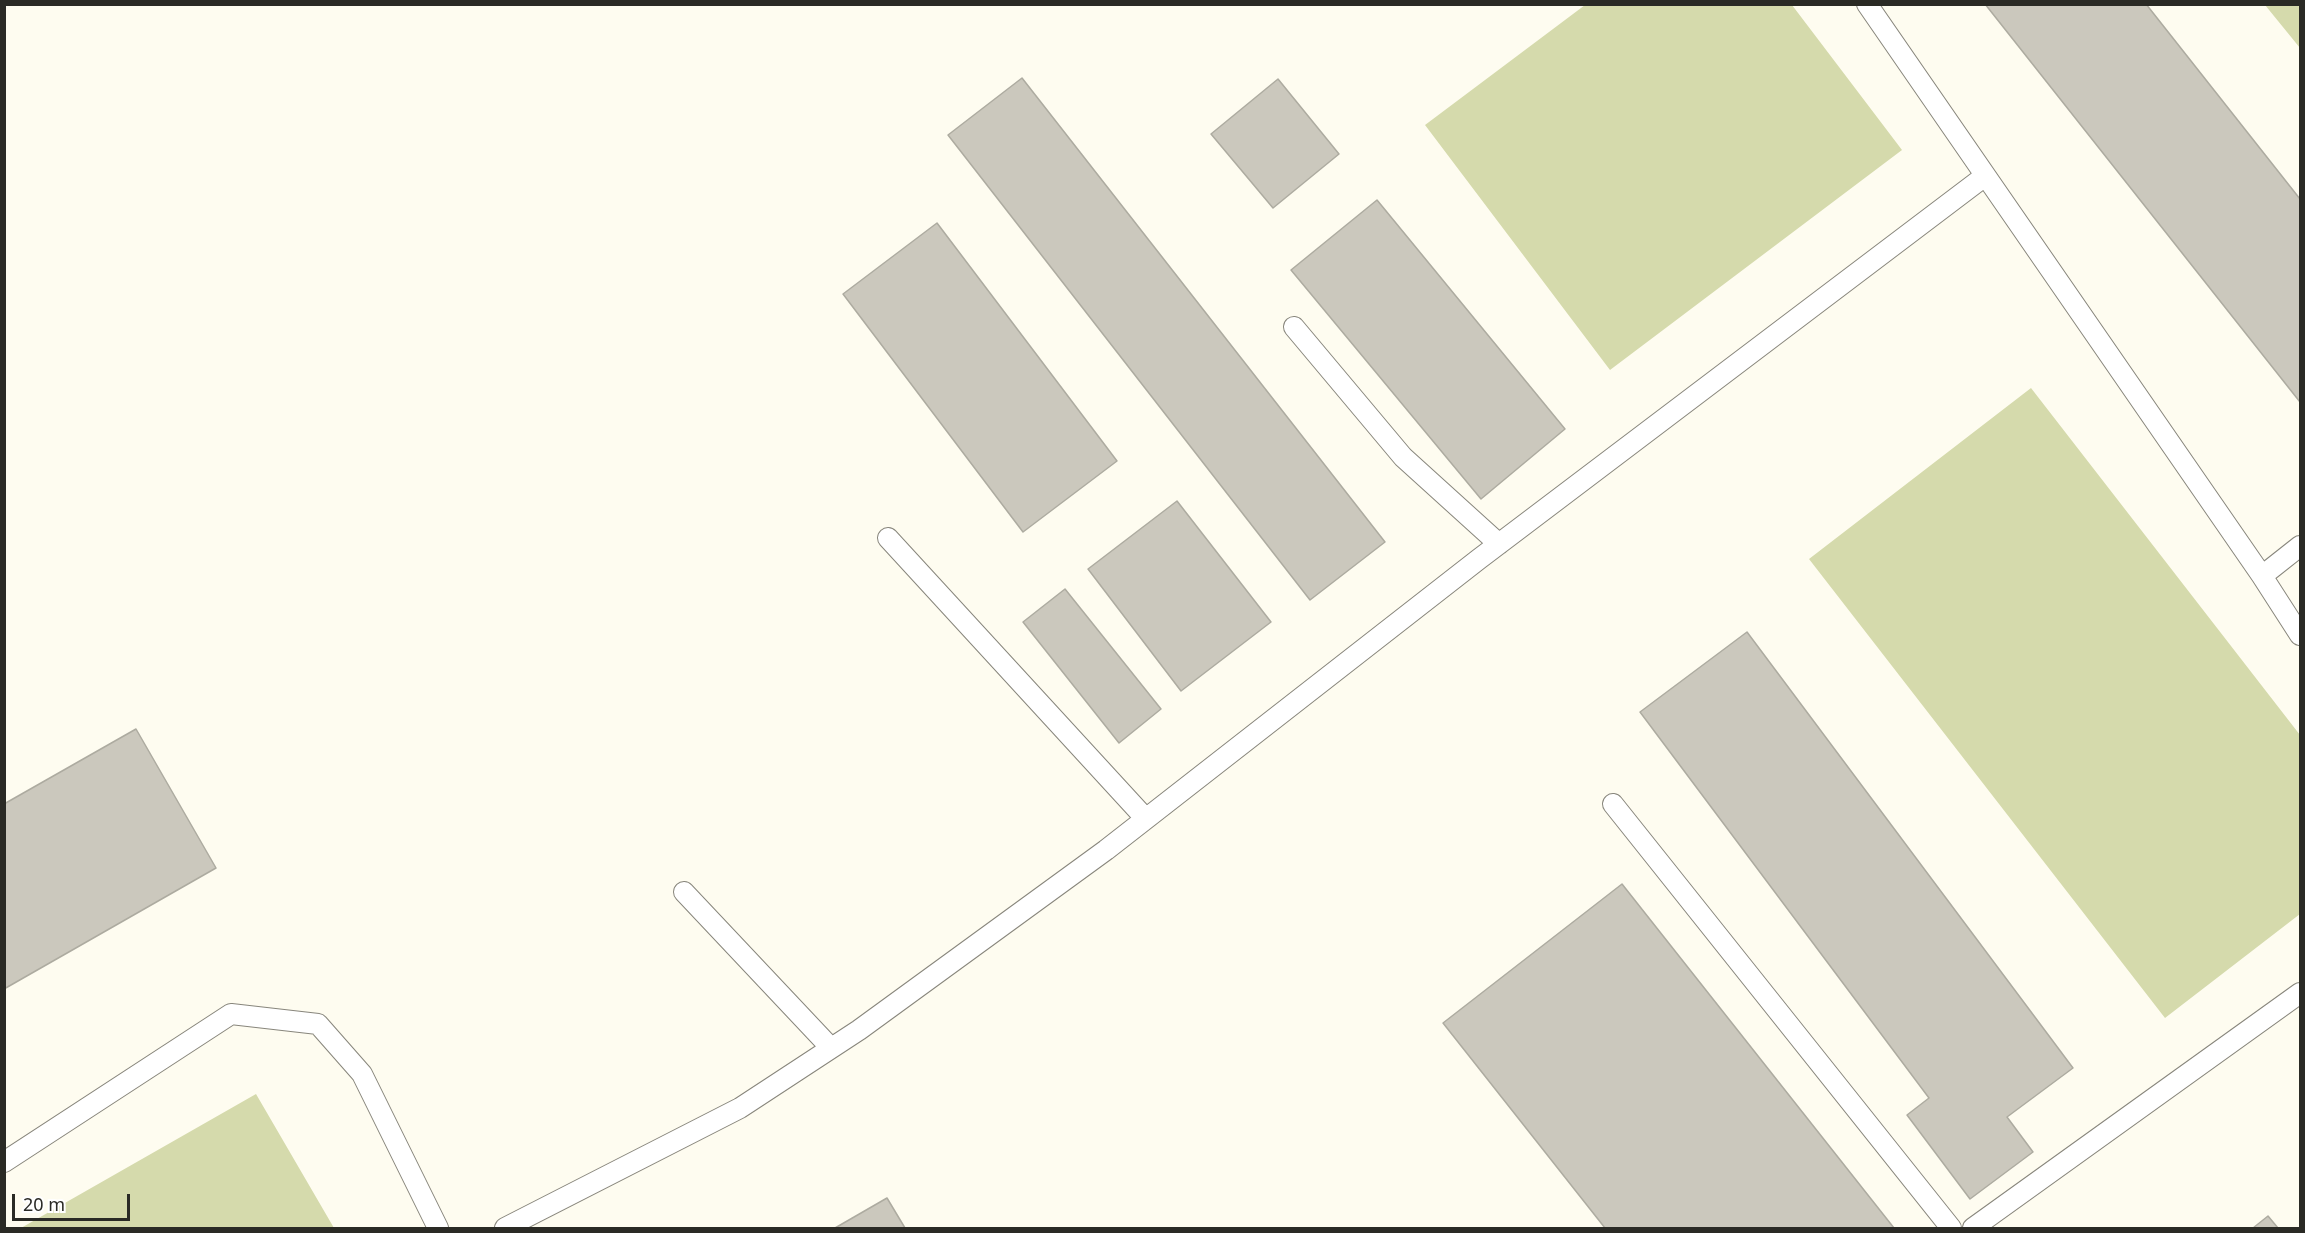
<!DOCTYPE html>
<style>
body{margin:0}
#map{position:relative;width:2305px;height:1233px;overflow:hidden;background:#fefcf0;font-family:"Noto Sans",sans-serif}
canvas{display:block}
.frame{position:absolute;inset:0;border:6px solid #2a2a25;pointer-events:none}
.scale{position:absolute;left:12px;top:1194px;width:118px;height:27px;box-sizing:border-box;border:3px solid #2a2a25;border-top:0;padding-left:8px;font-size:18px;line-height:21px;white-space:nowrap;color:#2a2a25;-webkit-text-stroke:4px #fff;paint-order:stroke}
</style>
<div id="map">
<canvas width="2305" height="1233"></canvas>
<div class="frame"></div>
<div class="scale">20 m</div>
</div>
<script>
const c = document.querySelector('canvas').getContext('2d');
c.lineJoin = 'round';
function fillPath(path, color) { c.fillStyle = color; c.fill(path, 'evenodd'); }
function trace(path, color, width, dash) { c.strokeStyle = color; c.lineWidth = width; c.lineCap = dash ? 'butt' : 'round'; c.setLineDash(dash || []); c.stroke(path); }
fillPath(new Path2D(`
 M1585,5h207l110,145 -292,220 -185,-245z
 M2265,5h35v43z
 M2031,388l269,347v179l-135,104 -356,-459z
 M256,1094l78,134h-313z`), '#d5daac');
const building = new Path2D(`
 M1985,4h161l154,195v203z
 M1022,78l363,464 -75,58 -362,-465z
 M1278,79l61,75 -66,54 -62,-74z
 M1377,200l188,229 -84,70 -190,-229z
 M937,223l180,238 -94,71 -180,-238z
 M1177,501l94,121 -90,69 -93,-122z
 M1065,589l96,120 -42,34 -96,-121z
 M1747,632l326,436 -66,49 26,35 -63,47 -63,-84 22,-17 -289,-386z
 M136,729l80,139 -212,121v-185z
 M1622,884l272,344h-289l-162,-205z
 M887,1198l18,30h-70z
 M2268,1216l10,12h-25z`);
fillPath(building, '#cbc8bd');
trace(building, '#adaba0', 1.5);
const service = new Path2D(`
 M1867,4l395,572 38,-30
 M1294,327l109,130 96,87
 M888,538l258,281
 M2262,576l38,59
 M1613,804l338,424
 M684,892l147,156
 M4,1162l227,-148 87,10 44,50 76,154
 M505,1228l235,-120 119,-78 247,-180 373,-291 506,-383
 M1973,1228l327,-235`);
trace(service, '#88867c', 22);
trace(service, '#fff', 20);
</script>
